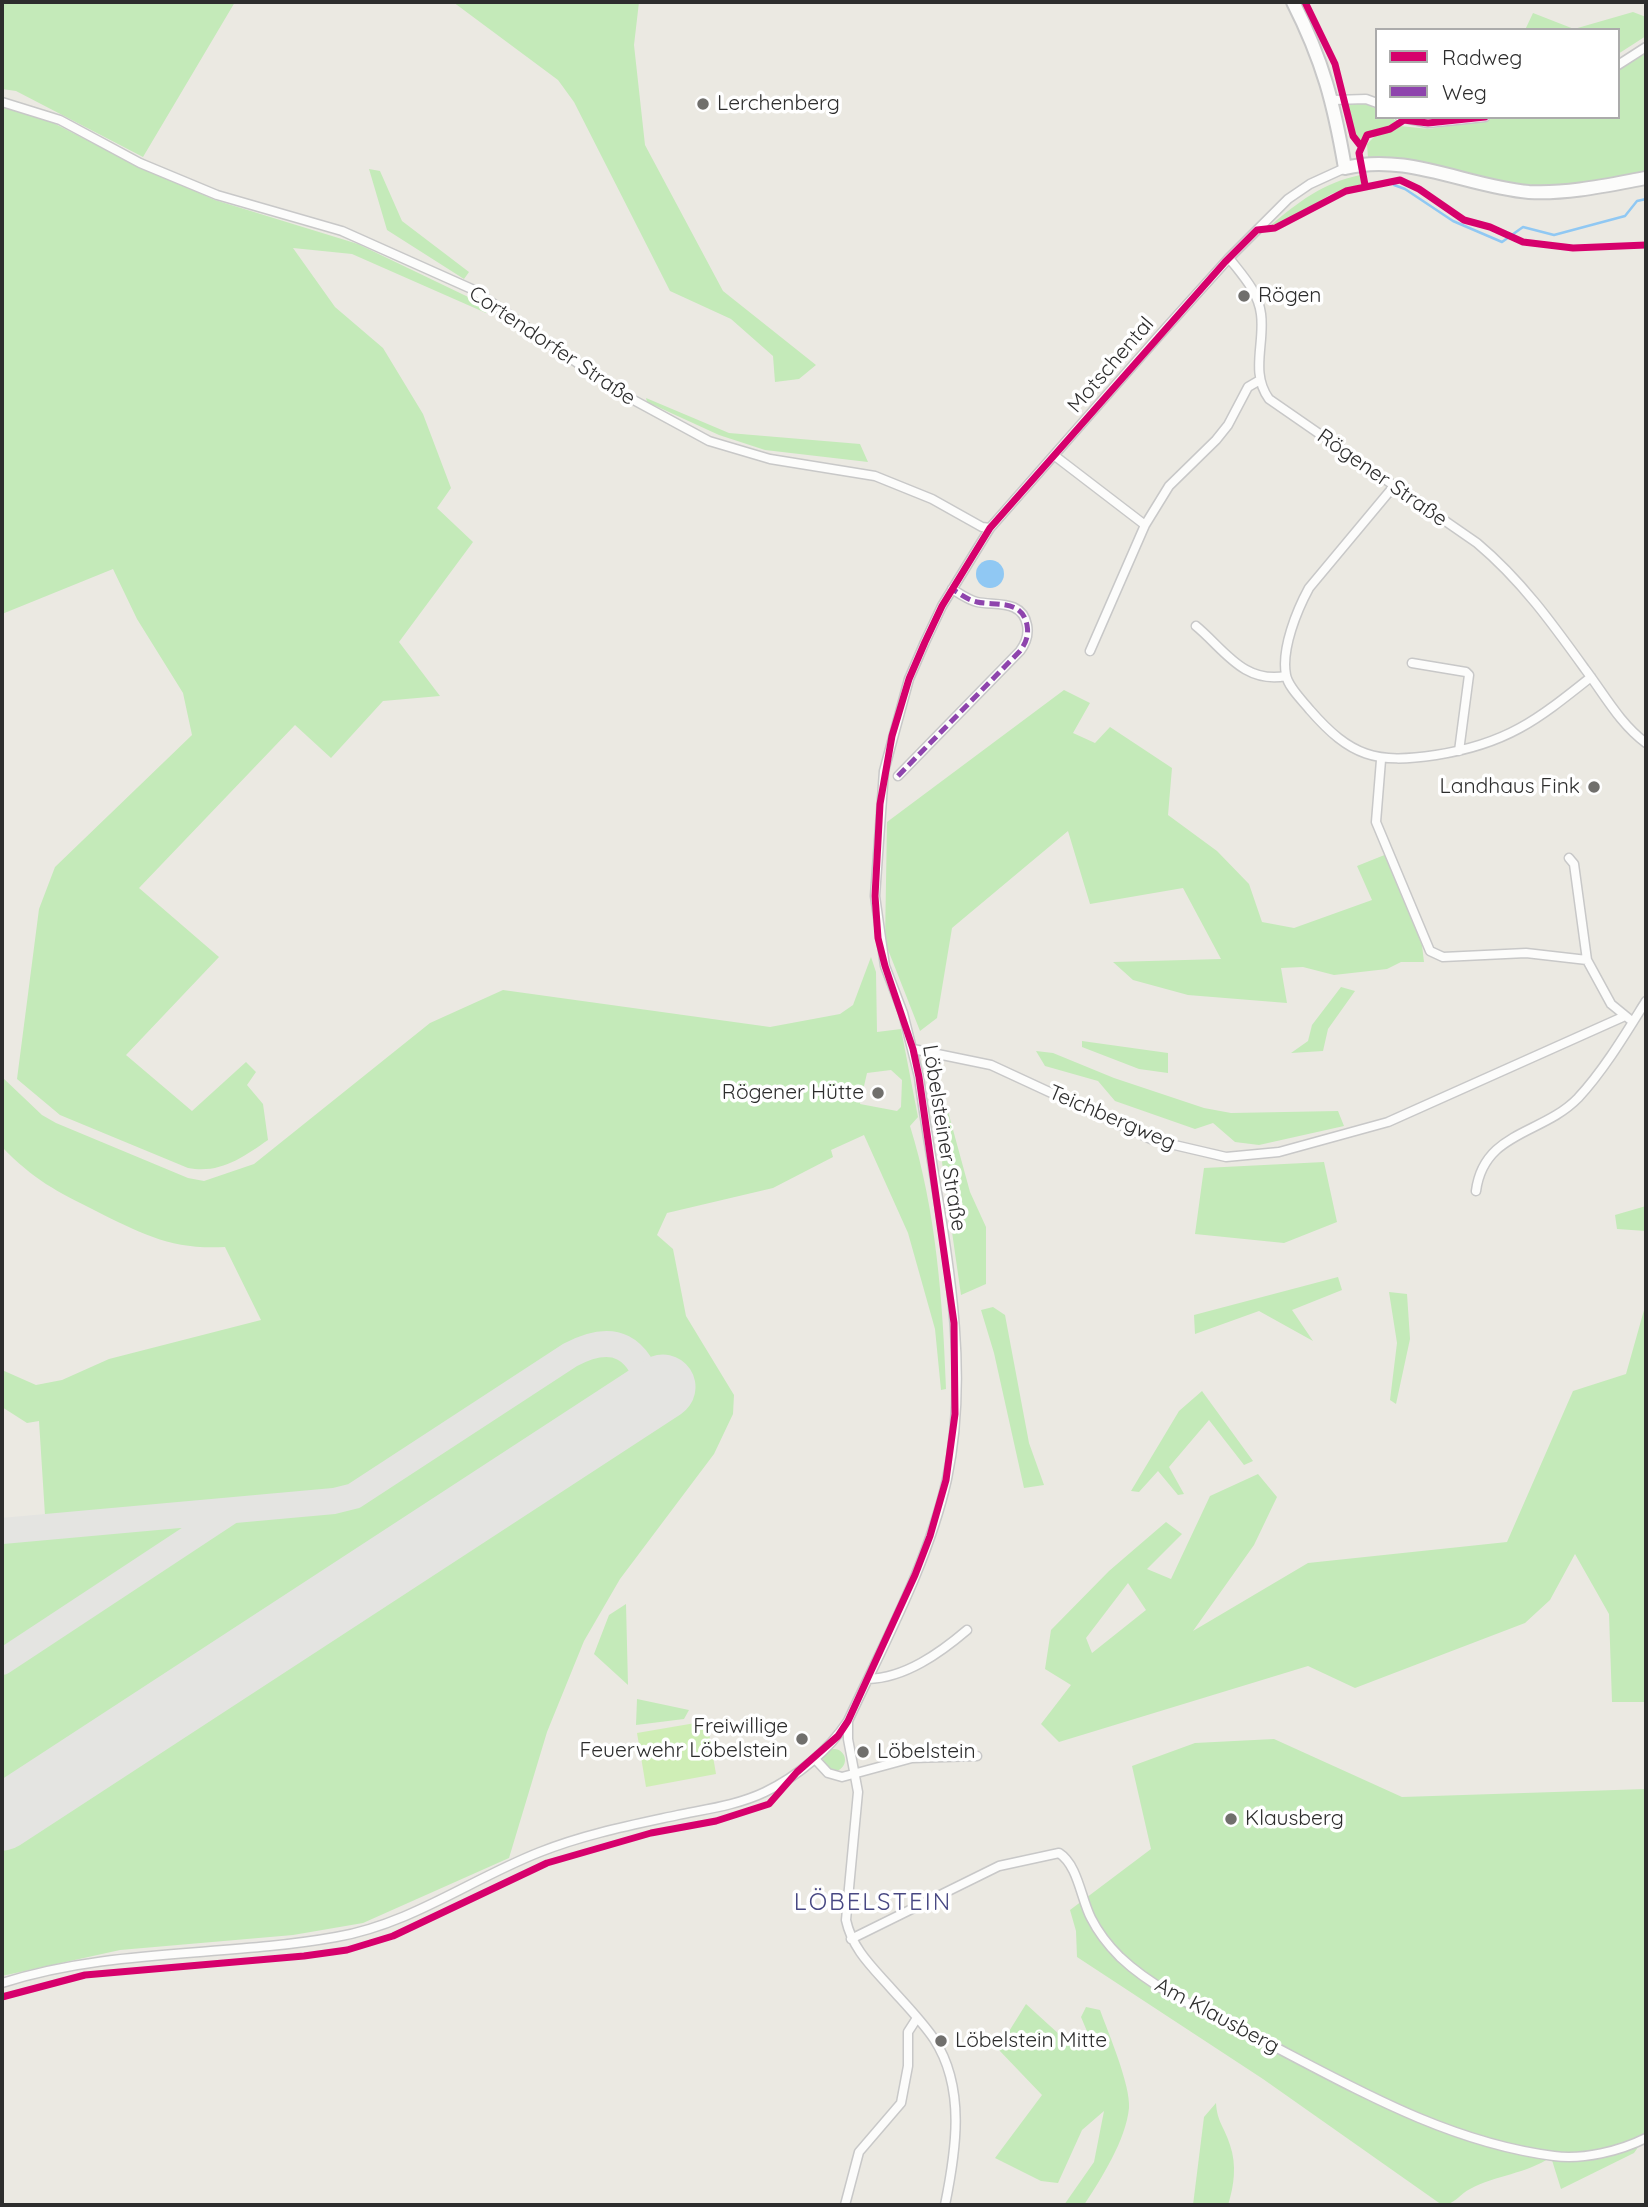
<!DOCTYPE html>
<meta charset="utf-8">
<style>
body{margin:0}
#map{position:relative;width:1648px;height:2207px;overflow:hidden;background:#ebe9e2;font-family:Quicksand,sans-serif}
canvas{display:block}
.frame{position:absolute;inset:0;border:4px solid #2d2d2d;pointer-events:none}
.legend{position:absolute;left:1375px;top:28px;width:245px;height:91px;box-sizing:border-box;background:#fff;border:2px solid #ababab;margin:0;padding:9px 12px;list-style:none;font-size:21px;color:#2d2d2d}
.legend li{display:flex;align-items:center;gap:14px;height:35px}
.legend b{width:35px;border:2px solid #ababab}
</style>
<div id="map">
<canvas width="1648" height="2207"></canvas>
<div class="frame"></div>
<ul class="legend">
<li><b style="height:9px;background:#d6006c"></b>Radweg</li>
<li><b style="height:9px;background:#8e44ad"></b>Weg</li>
</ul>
</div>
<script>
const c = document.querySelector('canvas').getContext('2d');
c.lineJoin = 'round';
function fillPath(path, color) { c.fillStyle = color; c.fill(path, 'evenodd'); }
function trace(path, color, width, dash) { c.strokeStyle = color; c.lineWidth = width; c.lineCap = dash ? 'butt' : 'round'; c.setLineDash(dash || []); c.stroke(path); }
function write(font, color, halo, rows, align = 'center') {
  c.font = font + ' Quicksand,sans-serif'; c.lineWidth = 7; c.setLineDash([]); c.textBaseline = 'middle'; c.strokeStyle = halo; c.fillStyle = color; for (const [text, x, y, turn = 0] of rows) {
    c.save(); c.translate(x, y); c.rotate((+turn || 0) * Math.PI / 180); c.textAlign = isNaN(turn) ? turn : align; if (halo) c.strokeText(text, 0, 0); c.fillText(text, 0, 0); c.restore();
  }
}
fillPath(new Path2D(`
 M2,2h233l-92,155 -127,-66 -14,-2z
 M453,2h186l-5,43 11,100 78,146 93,74 -17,14 -24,3 -2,-26 -42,-37 -61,-28 -96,-189 -16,-22z
 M1633,12l13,5v19l-28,18v-24h-93l8,-17 41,16z
 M1646,51v125c-33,4 -69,12 -102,10 -60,-4 -116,-24 -176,-28l-1,-14 8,-8 25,-10 29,3 74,-12h115v-49z
 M2,100l10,2 124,63 79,35 143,44 131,63 -3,6 -134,-59 -59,-6 42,59 48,41 40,66 28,74 -14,20 36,34 -74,100 41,54 -57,5 -52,57 -36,-33 -156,163 80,69 -93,98 66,56 54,-49 10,10 -9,13 16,19 5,36c-26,18 -48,34 -80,28l-128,-53 -43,-36 22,-170 16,-42 137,-132 -9,-42 -46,-74 -24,-50 -111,45z
 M1348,102l15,1 14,6v8h14l5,4c-10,10 -25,8 -36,20l-6,-8z
 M369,169l11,2 22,50 67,51 -5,7 -77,-49z
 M1360,175l2,9 -31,10 -35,22 -26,10c28,-24 53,-43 90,-51z
 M646,398l83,35 131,11 8,18 -103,-12 -46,-15 -72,-33z
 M1064,690l26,13 -17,30 22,10 15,-16 62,41 -4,47 49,36 32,33 13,38 32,6 78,-28 -15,-34 30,-12 35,91 2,17h-23l-14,7 -53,6 -31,-8 -22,1 6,35 -99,-8 -55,-15 -20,-18 108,-3 -38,-71 -93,16 -22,-73 -116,97 -15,90 -17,13 -35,-89 2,-120z
 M871,957l5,15 1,60 24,-3 17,88 -8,9c26,83 33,176 36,263l-5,1 -6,-61 -27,-96 -44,-98 -33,15 2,7 -60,31 -106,25 -10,22 16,14 13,67 48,79 -1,19 -19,40 -94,125 -36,62 -37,91 -38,126 -146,65 -70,12 -173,15 -118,26v-440l44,-5 -7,-110 -12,2 -25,-16v-37l34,15 26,-5 47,-21 152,-39 -36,-73c-53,3 -83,-13 -129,-36 -40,-20 -62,-31 -94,-64v-70l40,38 14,8 132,55 16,3 50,-17 176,-141 73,-33 267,37 70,-13 13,-9zM891,1070l11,10 -1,27 -4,4 -37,-7 7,-31z
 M1341,987l14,4 -27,38 -5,22 -32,2 17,-12 4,-16z
 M1082,1041l86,12v20l-29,-4 -57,-22z
 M1036,1051l17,2 61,25 90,30 27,5 107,-2 6,15 -85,19 -24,-3 -22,-19 -18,6 -80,-28 -17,-20 -53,-15z
 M937,1071l33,121 16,35v57l-25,11 -30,-210z
 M1324,1162l13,60 -53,21 -89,-9 9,-66z
 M1646,1206v25l-29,-2 -2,-14z
 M1338,1277l4,13 -50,20 21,31 -54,-30 -64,23 -1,-19z
 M1389,1292l18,2 3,45 -14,65 -6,-4 7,-57z
 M1646,1303v399h-34l-3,-88 -34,-60 -25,46 -25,23 -170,65 -47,-22 -249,76 -18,-18 30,-39 -26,-16 6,-39 58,-59 57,-49 16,12 -35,35 24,10 39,-83 48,-22 19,23 -23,48 -61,86 115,-68 199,-21 66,-151 53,-17zM1128,1583l18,27 -54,43 -6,-15z
 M993,1307l12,8 24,128 15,42 -20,3 -30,-135 -13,-43z
 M1202,1391l51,70 -9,4 -35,-45 -40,47 15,27 -6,1 -20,-24 -19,21 -8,-1 48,-80z
 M626,1604l2,81 -34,-31 15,-39z
 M637,1699l52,11 -5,9 -48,6z
 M1274,1739l128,58 244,-8v347l-12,17 -73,36 -10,-32c-25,17 -55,18 -81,32 -10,5 -16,16 -28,16l-179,-126 -186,-122 -1,-26 -6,-21 81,-61 -19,-83 63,-23z
 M823 1760a11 11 0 1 1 22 0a11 11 0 1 1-22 0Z
 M1026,2004l46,42 22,2 -13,-31 5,-10 14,3c8,22 31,76 29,98 -3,32 -28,71 -45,97h-20l30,-43 10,-51 -22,19 -24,53 -17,-2 -46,-23 47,-63 -44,-46z
 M1216,2103c1,19 9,25 14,42 7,20 4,41 -2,60h-35l11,-88z`), '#c4eab9');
fillPath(new Path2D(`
 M707,1721l9,53 -70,13 -9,-54z`), '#cfeeb6');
fillPath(new Path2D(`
 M976 574a14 14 0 1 1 28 0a14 14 0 1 1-28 0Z`), '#90c8f3');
trace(new Path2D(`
 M1394,185l11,4 48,32 49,21 21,-15 31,8 71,-19 12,-15 9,-2`), '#90c8f3', 2.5);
trace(new Path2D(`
 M2,1531l332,-30 20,-5 216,-141c45,-24 69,-8 83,39
 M2,1662l229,-151`), '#e4e4e1', 26);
trace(new Path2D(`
 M2,1818l661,-431`), '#e4e4e1', 65);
const street = new Path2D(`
 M1618,65l28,-18
 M1333,100l33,-1 11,4
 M2,102l58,18 80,43 77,32 125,36 132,59 143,101 92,50 61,18 105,17 57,23 50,28 8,1
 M1400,117l28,6 57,-6
 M1229,258c13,17 29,33 32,56 4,29 -11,59 8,85l208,144c44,37 75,80 108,126 19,25 35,55 61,74
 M1055,456l90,69 24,-39 47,-46 12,-15 20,-38 12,-7
 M1394,486l-85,102c-12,22 -28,61 -23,87 2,12 16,25 24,35 41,47 66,54 126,45 71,-11 101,-35 155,-78
 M1196,626c28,23 47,58 90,50
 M1090,651l55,-126
 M1412,663l54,9 3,3 -10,76
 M1381,760l-5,62 54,129 13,6 83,-4 61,7 24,44 22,18
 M898,776l122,-125c6,-8 9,-16 7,-26 -5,-26 -32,-19 -50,-23 -9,-2 -17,-8 -25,-13
 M1569,858l5,6 13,96
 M913,1049l78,16 162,75 73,17 53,-5 109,-30 237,-106
 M1476,1191c8,-60 66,-56 102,-93 26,-28 48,-65 68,-97
 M868,1679c37,-1 72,-26 99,-49
 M815,1759l13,14 14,4 70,-19 65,-2
 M851,1939l148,-73 60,-13c19,12 22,46 32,65 7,14 18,28 29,39 38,36 89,56 136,80 95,49 189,105 298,119 29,4 66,-5 92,-18
 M2,1983c109,-35 223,-26 334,-46 75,-13 135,-58 204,-85 45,-18 92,-27 138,-37 29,-6 60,-10 87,-23 33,-16 63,-41 83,-71
 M845,2205l14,-53 42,-49 7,-37v-34l9,-14
 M945,2205c11,-54 21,-117 -11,-166 -13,-19 -30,-36 -45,-53 -18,-20 -37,-38 -43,-66l12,-128 -10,-53v-18c36,-78 80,-157 99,-242 28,-131 -11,-271 -28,-402l-16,-64 -18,-47 -10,-70 9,-125 25,-92 16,-37 17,-36 48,-78 167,-190 72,-80 59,-59 22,-15 35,-16`);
const secondary = new Path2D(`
 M1293,2c30,59 41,102 52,166 61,-16 123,19 184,24 40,2 79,-7 117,-14`);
trace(street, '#c8c8c8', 11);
trace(secondary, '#c8c8c8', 16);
trace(street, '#fcfcfb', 8);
trace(secondary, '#fcfcfb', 12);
trace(new Path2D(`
 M898,776l122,-125c6,-8 9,-16 7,-26 -5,-26 -32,-19 -50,-23 -9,-2 -17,-8 -25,-13`), '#8e44ad', 5, [10, 5]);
trace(new Path2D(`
 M1305,2l30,62 18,72 7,9
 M1365,185l-6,-32 8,-18 23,-6 14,-9 24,3 57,-6
 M2,1997l83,-22 219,-19 43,-6 46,-14 154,-73 104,-30 65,-12 53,-17 28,-32 41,-36 10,-15 67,-146 15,-39 16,-56 9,-66 -1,-91 -35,-246 -6,-28 -28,-83 -7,-28 -3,-42 5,-92 12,-68 17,-57 16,-37 17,-36 48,-78 235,-266 32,-32 18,-2 71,-37 54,-11 19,9 45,31 26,7 33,15 50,6 73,-3`), '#d6006c', 7);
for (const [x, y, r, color] of [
 [703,104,7,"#706f6c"],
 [1244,296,7,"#706f6c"],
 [1594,787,7,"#706f6c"],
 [878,1093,7,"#706f6c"],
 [802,1739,7,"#706f6c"],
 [863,1752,7,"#706f6c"],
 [1231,1819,7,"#706f6c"],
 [941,2041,7,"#706f6c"]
]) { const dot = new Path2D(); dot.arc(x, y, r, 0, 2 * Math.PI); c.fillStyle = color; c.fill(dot); trace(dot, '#fff', 2.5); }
write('21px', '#2d2d2d', '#fff', [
 ["Lerchenberg",717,104],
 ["Rögen",1258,296],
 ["Landhaus Fink",1580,787,"right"],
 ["Rögener Hütte",864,1093,"right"],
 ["Freiwillige",788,1727,"right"],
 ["Feuerwehr Löbelstein",788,1751,"right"],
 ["Löbelstein",877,1752],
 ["Klausberg",1245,1819],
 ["Löbelstein Mitte",955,2041]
], 'left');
write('21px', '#2d2d2d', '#fff', [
 ["Cortendorfer Straße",552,346,34],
 ["Motschental",1111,365,-49],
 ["Rögener Straße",1382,478,35],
 ["Teichbergweg",1112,1118,23],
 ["Löbelsteiner Straße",944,1138,81],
 ["Am Klausberg",1217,2016,28]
]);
c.letterSpacing = '2px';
write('24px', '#484883', '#fff', [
 ["LÖBELSTEIN",873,1903]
]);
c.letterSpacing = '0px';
</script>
